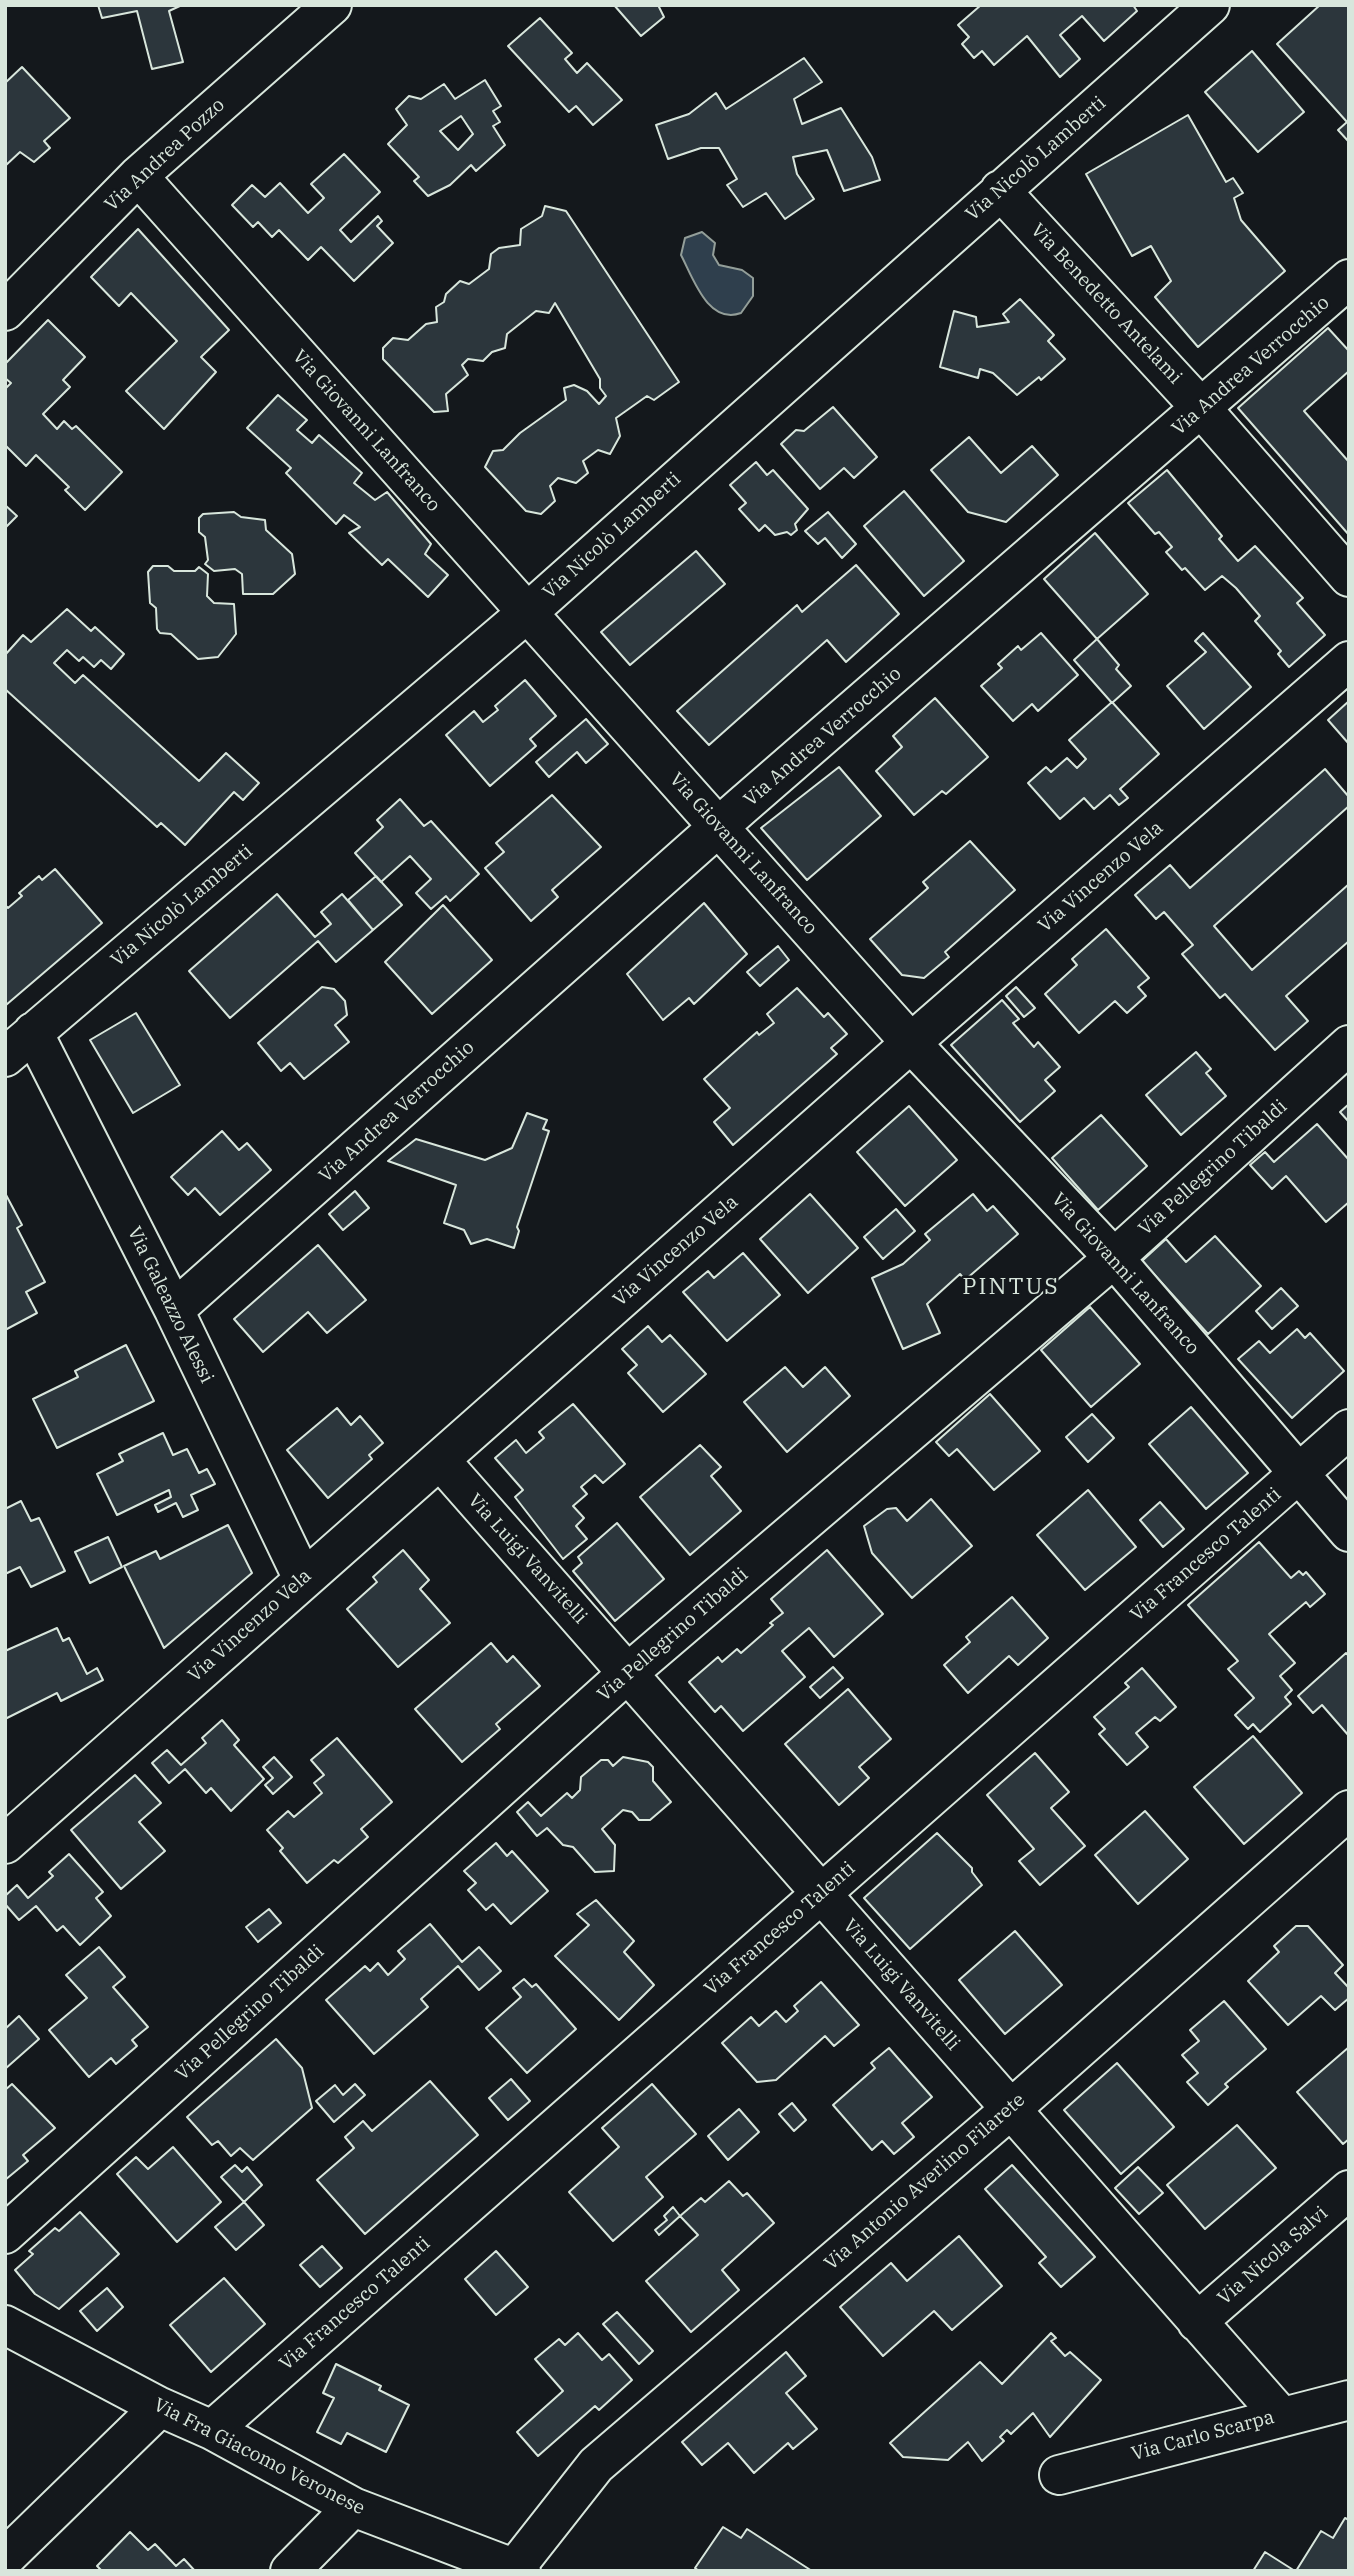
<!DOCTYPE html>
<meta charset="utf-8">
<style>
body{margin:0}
#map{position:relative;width:1354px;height:2576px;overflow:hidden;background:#14181c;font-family:"IBM Plex Serif",serif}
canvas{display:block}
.frame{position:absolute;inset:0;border:7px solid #d8e6dc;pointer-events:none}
</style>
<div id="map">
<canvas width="1354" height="2576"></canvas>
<div class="frame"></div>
</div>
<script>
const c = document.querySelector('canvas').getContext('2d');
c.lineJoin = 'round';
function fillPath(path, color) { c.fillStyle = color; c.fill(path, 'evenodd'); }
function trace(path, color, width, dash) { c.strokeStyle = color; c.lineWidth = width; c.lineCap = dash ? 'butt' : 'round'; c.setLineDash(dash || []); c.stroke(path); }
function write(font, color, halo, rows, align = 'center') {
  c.font = font + ' "IBM Plex Serif",serif'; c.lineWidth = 5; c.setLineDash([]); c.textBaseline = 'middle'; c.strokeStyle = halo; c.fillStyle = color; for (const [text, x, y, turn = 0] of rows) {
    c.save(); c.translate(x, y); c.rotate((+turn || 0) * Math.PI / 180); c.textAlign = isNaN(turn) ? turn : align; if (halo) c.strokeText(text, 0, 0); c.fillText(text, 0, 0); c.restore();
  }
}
const water = new Path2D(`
 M702,232l13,11 -2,12 6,10 23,5 11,8v18l-12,17c-33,12 -48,-35 -60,-58l4,-17z`);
fillPath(water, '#2f3f4d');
trace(water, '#939e99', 2);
const building = new Path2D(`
 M98,5h84l-13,6 14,51 -31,7 -15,-58 -35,7z
 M614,5h44l6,12 -23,19z
 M981,5h152l4,6 -33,30 -22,-25 -22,19 20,24 -20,18 -33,-41 -33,29 -12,-14 -8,7 -12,-14 7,-7 -11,-12z
 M1320,5h29v137l-11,-12 9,-8 -70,-78z
 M540,18l32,35 -7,6 12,14 10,-10 35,37 -29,25 -17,-19 -7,6 -61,-66z
 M1252,51l52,61 -46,40 -53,-60z
 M804,58l18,24 -28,17 8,25 39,-16 31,49 8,23 -36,11 -17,-41 -34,7 4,17 17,25 -29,20 -19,-26 -23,14 -16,-22 10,-6 -18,-31h-18l-33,11 -12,-34 33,-11 27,-21 10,16z
 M22,67l48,51 -26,23 6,7 -16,14 -14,-10 -15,14v-83z
 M485,80l16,26 -8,5 7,11 -7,4 12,19 -29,26 -5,-6 -21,20 -22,11 -14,-15 5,-4 -31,-33 19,-19 -11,-16 13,-13 12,3 23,-15 11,15zM461,116l12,18 -15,16 -18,-19z
 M1188,115l38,67 7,-4 10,15 -9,5 7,22 44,51 -87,76 -43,-50 16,-16 -20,-35 -19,10 -46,-82z
 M344,154l36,38 -40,38 11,12 27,-26 4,5 -5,5 16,17 -39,38 -33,-34 -13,13 -29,-30 -7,7 -14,-15 -5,5 -21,-22 20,-20 13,12 15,-14 28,30 16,-15 -13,-14z
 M545,206l21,5 113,171 -25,18 -7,-4 -31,22 4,18 -10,18 -12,-4 -15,11 5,12 -12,10 -18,-5 -8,8 5,15 -14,13 -15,-3 -41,-44 8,-16 10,-1 17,-17 46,-33 -2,-12 10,-3 13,6 12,13 7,-8 -6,-8v-9l-45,-76 -6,10 -13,-2 -29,23 -2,14 -13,4 -9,9 -15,-2 -6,6 6,10 -22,19 2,17 -14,1 -51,-53v-11l10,-10 15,2 18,-16 11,-2 -1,-15 8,-5 2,-8 14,-13 9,3 20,-15 2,-15 8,-6 21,-3 1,-16 21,-13z
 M138,229l91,101 -28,27 15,15 -52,57 -38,-38 51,-50 -46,-48 -12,13 -28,-29z
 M1020,299l34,36 -6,6 17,18 -24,21 -2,-3 -22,18 -24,-22 -13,-4 -2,9 -38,-11 14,-56 22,6 1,10 32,-5 -6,-8z
 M48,320l37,37 -22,23 7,7 -27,27 14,15 7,-8 8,8 4,-3 46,46 -37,38 -20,-20 4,-3 -33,-32 -10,11 -21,-21v-56l6,-6 -6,-5v-14z
 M1328,328l21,23v20l-45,40 45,51v73l-111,-127z
 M278,395l29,25 -10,10 15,13 7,-8 43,38 -8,10 21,17 12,-8 44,52 -6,10 23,21 -20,22 -40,-38 -6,6 -33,-32 11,-6 -16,-12 -8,9 -50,-51 5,-5 -44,-40z
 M833,407l44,50 -23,21 -10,-10 -24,21 -39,-45 15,-14 8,1z
 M969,437l32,36 31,-27 26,29 -52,47 -38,-10 -37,-42z
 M756,462l11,13 6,-5 35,39 -13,15 2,6 -6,5 -4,-3 -12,3 -10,-10 -6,6 -20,-22 7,-6 -16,-18z
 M1167,470l55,66 -3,3 19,22 17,-15 48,52 -6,5 28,32 -36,32 -11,-13 3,-3 -26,-30 5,-5 -24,-28 -14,-12 -17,14 -20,-22 -3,2 -16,-18 6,-5 -13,-15 -4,2 -27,-31z
 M904,491l60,70 -40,35 -60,-70z
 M5,505l12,11 -12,12z
 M234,512l7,5 24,3 1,10 26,24 3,20 -22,20h-30l-1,-20 -7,-5 -21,2 -9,-7 3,-4 -3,-23 -6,-5v-14l4,-4z
 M828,512l28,32 -14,14 -17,-20 -7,6 -13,-13z
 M1095,533l53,61 -51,45 -53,-60z
 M696,551l29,33 -95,81 -29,-33z
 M856,565l43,49 -53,48 -19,-22 -118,105 -32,-34 120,-106 5,7z
 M153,566h15l6,5h21l4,-4 9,7 -1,22 7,7 20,1 2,30 -18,23 -20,2 -27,-25 -11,-1 -3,-4 -1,-21 -6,-5 -2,-31z
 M67,609l24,22 4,-4 29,27 -13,15 -10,-9 -7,7 -11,-10 -4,4 -12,-11 -13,13 21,20 8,-8 116,106 27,-28 33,30 -16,17 -9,-8 -49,53 -24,-22 -4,4 -152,-138v-34l18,-20 8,7z
 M1041,633l37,42 -40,36 -6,-7 -19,17 -32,-35 21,-18 -4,-4 20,-18 3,4z
 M1203,633l48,54 -47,42 -37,-43 39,-34 -11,-11z
 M1097,639l22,26 -3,4 15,17 -19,17 -38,-43z
 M525,680l31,36 -26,23 6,7 -46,40 -44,-51 28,-24 9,11 15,-12 -3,-4z
 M935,698l53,59 -42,37 -4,-3 -28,24 -38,-44 26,-24 -9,-11z
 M1349,701v43l-21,-24z
 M1112,702l47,52 -39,35 8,9 -9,7 -9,-10 -16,14 -10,-11 -24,21 -32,-36 18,-16 5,5 16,-14 10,10 9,-9 -17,-19z
 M586,719l22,25 -22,19 -9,-11 -28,25 -13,-15z
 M839,767l42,49 -74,64 -46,-52z
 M1325,769l24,28v9l-135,120 38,44 97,-86v57l-63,55 22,25 -33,29 -50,-56 -5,4 -38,-44 11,-9 -29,-33 -8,7 -21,-24 35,-30 20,23z
 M552,795l49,52 -49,43 6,7 -27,24 -46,-53 19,-16 -8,-9z
 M400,799l24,27 7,-5 48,53 -29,27 -4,-5 -15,13 -15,-16 15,-14 -21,-23 -29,26 -26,-29 28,-26 -6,-7z
 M970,841l45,49 -70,62 4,5 -25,21 -22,-3 -32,-36 58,-51 -5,-6z
 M55,869l47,54 -96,82 -1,-100 3,3 14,-12 -3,-3 20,-17 3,4z
 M376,876l26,29 -29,25 -25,-30z
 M277,894l38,43 16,-13 -10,-12 21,-18 31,36 -37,32 -18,-21 -88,77 -41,-47z
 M704,903l43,51 -53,50 -5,-6 -26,22 -36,-46z
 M443,905l49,55 -60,54 -47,-52z
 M1106,929l43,49 -11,9 8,9 -19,17 -12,-12 -36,32 -34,-39 32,-29 -5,-6z
 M778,946l11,14 -29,26 -13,-14z
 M322,987l12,2 11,12 2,14 -12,10 14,17 -45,37 -14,-16 -9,8 -23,-28z
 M1016,987l19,21 -11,9 -18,-21z
 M797,988l27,29 4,-4 19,21 -16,14 6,6 -104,91 -19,-23 16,-14 -26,-29 53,-47 2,3 15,-12 -7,-9z
 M1002,1000l17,19 -6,4 21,24 4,-5 22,25 -15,13 10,11 -35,31 -69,-77z
 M136,1013l44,72 -47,28 -43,-73z
 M1196,1052l15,17 -5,4 20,23 -45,39 -35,-40z
 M1349,1104v18l-9,-10z
 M909,1106l48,54 -52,46 -48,-54z
 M527,1113l20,7 -4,9 6,2 -32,96 2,4 -5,17 -27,-9 -16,5 -7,-14 -20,-7 12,-38 -68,-24 28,-22 69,21 27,-12z
 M1101,1115l46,51 -49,44 -46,-52z
 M1317,1124l32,36v42l-23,20 -40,-46 -14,13 -22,-24 15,-13 9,10z
 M222,1131l17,19 8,-7 24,27 -51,45 -25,-27 -7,7 -17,-18z
 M355,1191l14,17 -26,22 -14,-16z
 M5,1193l17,32 -5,3 28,54 -19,10 11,21 -32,17z
 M810,1194l48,54 -50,45 -48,-54z
 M973,1194l14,17 6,-5 25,28 -53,46 -5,-6 -33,30 13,29 -37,16 -31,-71 31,-14 27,-24 -5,-6z
 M896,1209l19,22 -32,28 -19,-22z
 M1215,1236l46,50 -53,48 -66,-73 24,-22 20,23z
 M318,1245l48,55 -39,33 -19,-21 -45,40 -29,-33z
 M743,1253l37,42 -53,46 -44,-49 25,-21 6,7z
 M1281,1288l17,18 -26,23 -16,-18z
 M1090,1307l50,57 -49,43 -50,-57z
 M648,1326l14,16 8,-7 36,39 -43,38 -35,-39 9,-8 -15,-16z
 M1297,1329l8,9 5,-5 34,38 -52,47 -54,-59 21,-18 11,12z
 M126,1345l28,56 -97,47 -24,-49 45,-22 -3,-6z
 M785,1367l18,20 22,-20 25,29 -63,56 -43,-50z
 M990,1394l50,57 -46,39 -37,-41 -8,7 -13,-14z
 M573,1404l52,60 -22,19 -8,-8 -14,12 6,7 -14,12 11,12 -8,8 11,13 -24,20 -48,-62 8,-7 -28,-32 21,-18 10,13 18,-15 -5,-6z
 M1191,1407l57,66 -42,36 -57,-65z
 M337,1408l14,17 9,-9 23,27 -14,12 3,4 -44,39 -41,-48z
 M1092,1414l22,24 -26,24 -22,-25z
 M163,1433l10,22 14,-6 12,24 8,-4 8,15 -24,11 7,15 -15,7 -7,-14 -18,9 -3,-7 16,-8 -2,-7 -52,25 -20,-41 26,-13 -4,-7z
 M700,1445l21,22 -10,9 30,35 -51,44 -50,-58z
 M1088,1490l48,57 -51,43 -48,-55z
 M931,1499l41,47 -60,52 -40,-45 -8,-27 23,-17 9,-1 11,13z
 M21,1501l10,20 8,-3 26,53 -34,16 -11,-20 -15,7v-65z
 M1160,1502l24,27 -21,18 -23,-27z
 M617,1523l47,56 -49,42 -42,-50 9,-8 -4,-6z
 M228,1525l24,48 -88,75 -40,-82 32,-15 4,8z
 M108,1537l14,30 -32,16 -15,-31z
 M1259,1542l32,36 8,-7 4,4 3,-3 19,22 -15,13 -4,-5 -37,32 26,29 -15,13 12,14 -7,7 6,7 -31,28 -7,-8 -5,5 -13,-14 19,-17 -26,-29 10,-8 -50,-56z
 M403,1550l26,30 -9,9 30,34 -52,44 -51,-58 30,-27 -4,-5z
 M827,1550l56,64 -49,43 -25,-29 -27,23 23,26 -62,54 -22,-25 -6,6 -26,-30 29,-25 4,5 15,-13 4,4 32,-28 -3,-2 13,-10 -12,-14z
 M1012,1597l36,41 -30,27 -9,-9 -41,37 -24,-28 26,-23 -4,-5z
 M57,1628l6,13 6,-3 18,36 10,-6 6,12 -42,21 -4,-8 -52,26v-68z
 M491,1643l16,19 6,-6 27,30 -44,38 4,5 -38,33 -47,-53z
 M1346,1653l3,3v80l-27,-31 -9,8 -15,-17z
 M833,1667l10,11 -23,20 -10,-11z
 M1142,1668l34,39 -16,14 -5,-4 -19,16 12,14 -21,18 -28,-31 6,-5 -11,-12 35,-30 -4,-4z
 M848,1689l43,50 -32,28 10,11 -30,27 -54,-61z
 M222,1720l17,20 -5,5 30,34 -33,32 -20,-23 -5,5 -21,-24 -16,14 -17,-20 15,-13 14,15 25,-22 -4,-5z
 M1253,1736l49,57 -58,51 -50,-57z
 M337,1738l55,64 -31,27 7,8 -30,26 -4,-3 -27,23 -27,-32 3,-3 -16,-18 21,-19 6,6 28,-24 -8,-10 10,-8 -13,-15z
 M1035,1753l34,39 -18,16 34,38 -45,39 -21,-24 15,-12 -47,-54z
 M274,1757l18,20 -19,17 -8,-9 8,-7 -10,-11z
 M623,1757l25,5 5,5v14l18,21 -21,18h-11l-7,-8 -9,-2 -21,19 13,16 -1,26 -19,1 -22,-25 -10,-2 -16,-17 -10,8 -20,-24 11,-10 13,14 26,-23 5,5 8,-8 1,-13 20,-17h7l5,6z
 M135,1775l26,28 -22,19 26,29 -44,38 -50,-59z
 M1145,1811l43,48 -50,45 -43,-49z
 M937,1833l35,35v4l10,13 -72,64 -46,-51z
 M496,1843l11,13 5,-5 36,40 -37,33 -18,-20 -7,6 -18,-20 8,-7 -12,-12z
 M69,1854l34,38 -7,6 15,18 -31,29 -17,-19 -6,5 -21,-25 -17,14 -14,-16v-8l12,-11 11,13 25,-22 -4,-4z
 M596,1900l38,41 -10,11 30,33 -35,35 -64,-64 34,-31 -12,-11z
 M269,1909l12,14 -23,19 -12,-15z
 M430,1924l32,38 17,-15 22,24 -22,19 -21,-24 -37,33 7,8 -54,47 -48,-54 39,-34 5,5 8,-8 10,12 17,-16 -7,-8z
 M1296,1926h12l35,39 -8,8 14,15v10l-14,12 -14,-14 -33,29 -40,-44 31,-29 -5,-6z
 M1015,1931l47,54 -57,49 -46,-54z
 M99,1947l26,30 -12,10 35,40 -16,13 5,6 -21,18 -5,-6 -22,19 -40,-47 38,-32 -21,-23z
 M524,1979l8,8 4,-3 40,45 -49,44 -41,-45 35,-31 -8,-9z
 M821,1982l38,43 -25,21 -9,-10 -49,44 -19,2 -35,-39 29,-26 8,9 17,-15 10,11 12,-11 -4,-5z
 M1224,2001l42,48 -41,35 3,3 -20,18 -21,-23 11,-9 -16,-18 17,-14 -9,-11z
 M19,2016l20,23 -34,30v-40z
 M276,2039l26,29 10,40 -59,52 -13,-12 -9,8 -13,-15 -6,4 -25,-28z
 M1349,2047v92l-6,5 -46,-52z
 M889,2048l43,49 -30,26 12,14 -20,17 -12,-13 -10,9 -39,-45 42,-37 -4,-5z
 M1117,2063l57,64 -53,47 -57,-64z
 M511,2079l19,22 -22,19 -19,-22z
 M430,2081l48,54 -113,99 -48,-54 37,-32 -9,-11 18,-16 9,10z
 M12,2084l43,44 -32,27 5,6 -23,19v-90z
 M355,2084l10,11 -31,27 -18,-21 19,-16 8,10z
 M652,2084l44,50 -50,43 17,20 -50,44 -44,-49 50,-45 -17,-19z
 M792,2103l14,17 -12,11 -15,-17z
 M739,2109l20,23 -31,28 -20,-24z
 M1237,2125l39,43 -71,61 -38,-44z
 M173,2147l48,55 -44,40 -60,-68 19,-17 12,12z
 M235,2165l7,7 5,-5 15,18 -18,17 -23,-25z
 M1012,2165l83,92 -34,30 -22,-24 7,-6 -61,-68z
 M1138,2167l25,26 -24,21 -24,-26z
 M729,2181l14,15 4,-3 27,30 -52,47 17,20 -48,42 -45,-51 52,-46 -18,-19 21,-18 4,4z
 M244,2202l20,23 -28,25 -21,-23z
 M673,2207l7,9 -21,19 -4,-5 12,-10 -3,-4z
 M80,2212l39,42 -60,55 -24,-15 -20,-24 18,-16 -4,-3 26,-23 4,3z
 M959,2236l43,50 -50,44 -18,-19 -51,45 -43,-49 51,-44 16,18z
 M322,2246l20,22 -22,19 -20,-22z
 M496,2251l32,36 -32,28 -31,-36z
 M224,2278l41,46 -54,48 -41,-47z
 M107,2288l16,19 -26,24 -17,-20z
 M617,2312l36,39 -14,13 -36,-40z
 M578,2333l24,27 7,-6 23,26 -33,30 -4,-4 -57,50 -21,-24 46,-41 -28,-32 24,-20 6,6z
 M1051,2333l5,5 -5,3 14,15 5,-4 31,28 -51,57 -17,-24 -22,21 -4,-4 -7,7 4,4 -22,20 -14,-19 -20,18 -45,-3 -13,-14 90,-81 22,22z
 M786,2352l20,24 -20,17 31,36 -24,20 -5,-6 -34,30 -26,-30 -26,22 -20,-23z
 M336,2364l45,22 -2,4 30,15 -23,47 -39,-19 -6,11 -24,-12 17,-34 -11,-5z
 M1345,2518l4,2v51h-53l25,-40 12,7z
 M723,2527l18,11 6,-9 65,42h-113l-4,-3z
 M130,2532l18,18 7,-6 21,22 8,-7 11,12h-93l-5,-5z
 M1265,2552l30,19h-42z`);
fillPath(building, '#2c363c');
trace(building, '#d8e6dc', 2);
const minor = new Path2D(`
 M138,176l773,867 203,215 235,274
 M1000,190l202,219 147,168
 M5,311l133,-135 194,-171
 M33,1032l141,278 129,269
 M5,1057l523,-445 682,-607
 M174,1310l568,-504 607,-527
 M440,1460l840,955
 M5,1844l924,-817 420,-366
 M5,2234l624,-562 485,-414 235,-213
 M1197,2322l152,-132
 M5,2325l155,82 52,23 141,77 168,64
 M212,2430l1137,-1001
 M1059,2475l290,-75
 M5,2558l155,-151
 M515,2568l81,-103 414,-355 339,-300
 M290,2571l63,-64`);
trace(minor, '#d8e6dc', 42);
trace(minor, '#14181c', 38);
write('19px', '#d8e6dc', '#14181c', [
 ["Via Andrea Pozzo",165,155,-43],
 ["Via Nicolò Lamberti",1036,159,-41],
 ["Via Benedetto Antelami",1106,304,47],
 ["Via Andrea Verrocchio",1251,366,-41],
 ["Via Giovanni Lanfranco",366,431,48],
 ["Via Nicolò Lamberti",612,536,-42],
 ["Via Andrea Verrocchio",823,737,-41],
 ["Via Giovanni Lanfranco",743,854,48],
 ["Via Vincenzo Vela",1101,877,-41],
 ["Via Nicolò Lamberti",182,906,-40],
 ["Via Andrea Verrocchio",397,1112,-42],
 ["Via Pellegrino Tibaldi",1213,1168,-42],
 ["Via Vincenzo Vela",676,1251,-41],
 ["Via Giovanni Lanfranco",1125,1274,48],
 ["Via Galeazzo Alessi",170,1305,64],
 ["Via Francesco Talenti",1206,1555,-41],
 ["Via Luigi Vanvitelli",527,1559,48],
 ["Via Vincenzo Vela",250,1626,-42],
 ["Via Pellegrino Tibaldi",673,1635,-41],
 ["Via Francesco Talenti",780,1929,-41],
 ["Via Luigi Vanvitelli",901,1985,49],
 ["Via Pellegrino Tibaldi",250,2013,-42],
 ["Via Antonio Averlino Filarete",925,2182,-41],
 ["Via Nicola Salvi",1273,2256,-41],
 ["Via Francesco Talenti",355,2304,-41],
 ["Via Carlo Scarpa",1203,2436,-15],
 ["Via Fra Giacomo Veronese",259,2457,27]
]);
c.letterSpacing = '2px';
write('23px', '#d8e6dc', '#14181c', [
 ["PINTUS",1011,1287]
]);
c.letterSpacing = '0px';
</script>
